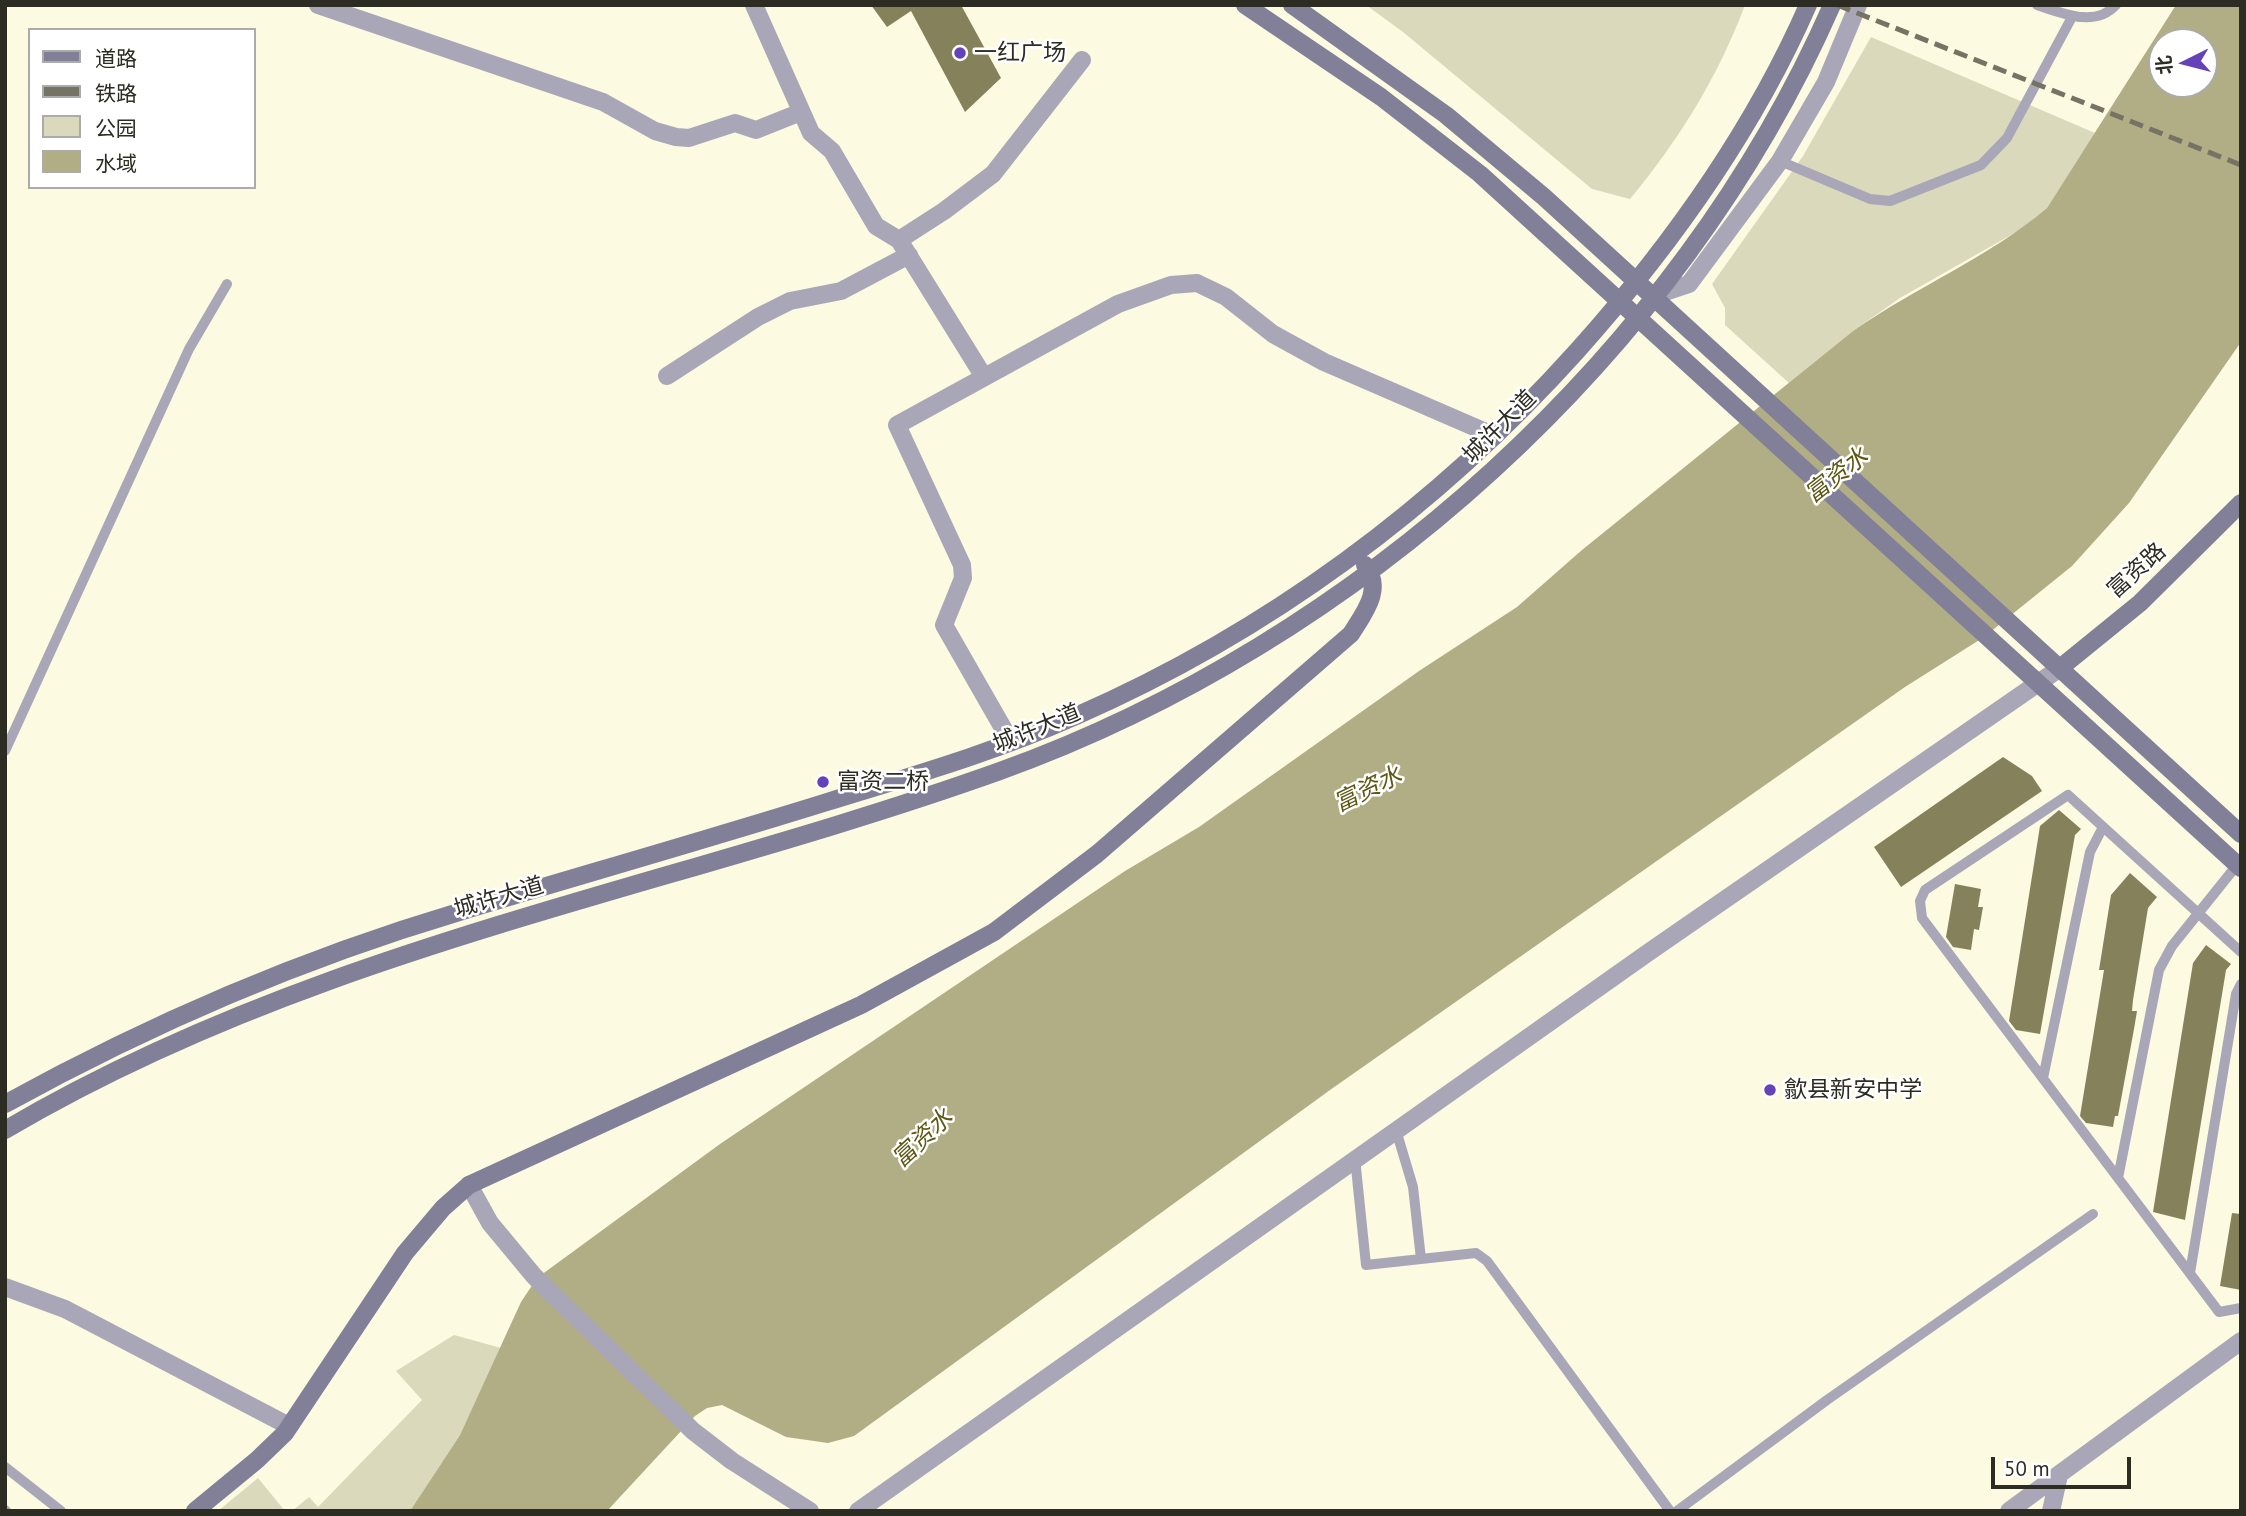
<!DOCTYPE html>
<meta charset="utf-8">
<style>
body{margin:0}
#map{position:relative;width:2246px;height:1516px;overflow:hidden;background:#fcfae0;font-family:"PT Sans","Noto Sans SC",sans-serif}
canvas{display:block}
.frame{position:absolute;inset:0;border:7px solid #2d2c22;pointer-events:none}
.legend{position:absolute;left:28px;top:28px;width:228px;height:161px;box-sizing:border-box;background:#fff;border:2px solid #ababa7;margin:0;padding:9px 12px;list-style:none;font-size:21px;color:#2d2c22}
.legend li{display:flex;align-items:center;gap:14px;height:35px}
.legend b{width:35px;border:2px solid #ababa7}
.north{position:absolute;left:2148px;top:28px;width:70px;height:70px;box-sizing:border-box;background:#fff;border:2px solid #ababa7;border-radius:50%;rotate:264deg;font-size:19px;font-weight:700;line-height:28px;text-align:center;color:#2d2c22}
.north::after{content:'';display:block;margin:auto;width:24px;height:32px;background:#6541ba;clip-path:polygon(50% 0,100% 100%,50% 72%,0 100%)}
.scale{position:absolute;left:1991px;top:1457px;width:140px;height:32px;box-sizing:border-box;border:4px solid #2d2c22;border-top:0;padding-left:9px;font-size:21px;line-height:24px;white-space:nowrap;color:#2d2c22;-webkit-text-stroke:5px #fff;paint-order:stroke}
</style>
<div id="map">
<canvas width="2246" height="1516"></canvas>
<div class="frame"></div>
<ul class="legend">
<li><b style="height:9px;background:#827f98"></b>道路</li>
<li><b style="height:9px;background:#757364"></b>铁路</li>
<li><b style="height:19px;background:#dbd9bb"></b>公园</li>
<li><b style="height:19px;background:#b1ae85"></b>水域</li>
</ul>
<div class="north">北</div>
<div class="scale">50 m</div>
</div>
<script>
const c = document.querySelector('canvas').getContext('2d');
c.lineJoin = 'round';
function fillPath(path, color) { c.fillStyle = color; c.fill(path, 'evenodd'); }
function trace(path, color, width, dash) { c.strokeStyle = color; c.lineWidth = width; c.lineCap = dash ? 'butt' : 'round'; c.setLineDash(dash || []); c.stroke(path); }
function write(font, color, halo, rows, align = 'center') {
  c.font = font + ' "PT Sans","Noto Sans SC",sans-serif'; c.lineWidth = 5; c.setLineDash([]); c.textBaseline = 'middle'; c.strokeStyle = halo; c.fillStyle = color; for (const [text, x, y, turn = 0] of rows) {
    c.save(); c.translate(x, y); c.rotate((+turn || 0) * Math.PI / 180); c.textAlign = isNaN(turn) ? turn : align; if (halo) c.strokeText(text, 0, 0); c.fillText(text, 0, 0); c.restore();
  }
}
fillPath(new Path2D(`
 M1366,5h379c-27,72 -66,135 -115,194l-38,-10 -189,-157z
 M1871,37l224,96 -48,75 -22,19 -125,71 -47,33 -64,52 -64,-58v-17l-13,-24 91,-128z
 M454,1335l47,13 -41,87 -50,76h-118l17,-14 9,10 104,-107 -26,-29z
 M258,1478l27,33h-67z`), '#dbd9bb');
fillPath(new Path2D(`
 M2176,5h65v337l-112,161 -57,63 -88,71 -79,50 -575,403 -476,346 -26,7 -42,-6 -64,-32 -15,3 -12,8 -88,95h-197l50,-76 61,-133 16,-24 183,-134 405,-273 74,-44 220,-156 98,-64 65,-57 271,-219c63,-44 135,-73 194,-123zM2162,42h42v42h-42z`), '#b1ae85');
fillPath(new Path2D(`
 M871,5h90l40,73 -36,34 -54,-101 -24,16z
 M2003,757l29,19 10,15 -141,96 -27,-40z
 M2059,810l22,19 -6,6 -35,199 -24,-4 -7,-9 31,-195z
 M2130,873l27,24 -9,11 -15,92 -1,11h5l-3,18 -16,87h-3l-2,11 -27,-4 -6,-7 24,-146h-5l12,-75z
 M1955,884l26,5 -3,18h5l-4,23 -5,-1 -3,21 -18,-3 -7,-10z
 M2206,945l25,19 -5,6 -41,250 -32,-8 40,-249z
 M2232,1213l9,1v76l-21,-4z`), '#85825b');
trace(new Path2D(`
 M2037,5c25,8 58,23 79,0
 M1780,161l90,38 20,2 91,-36 26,-27 65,-121
 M5,751l184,-402 38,-65
 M2241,952l-173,-157 -143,95 -5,11 2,17 297,394 22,-4
 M2043,1078l47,-226 13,-25
 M1396,1130l17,57 8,72
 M1355,1158l11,107 110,-12 11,8 183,250
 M2118,1178l41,-208 13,-24 65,-81
 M2190,1273l46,-279 5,-10
 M5,1467l56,44
 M5,1510l1,1
 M1677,1511l150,-111 266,-186`), '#a9a6b8', 10);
trace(new Path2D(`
 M318,5l285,97 52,29 21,6 13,1 46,-15 21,7 45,-18
 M754,5l57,128 21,18 44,75 23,14 85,137
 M899,240l45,-29 49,-37 89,-114
 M1653,296l36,-12 91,-123 46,-79 32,-77
 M667,376l91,-59 32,-16 51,-10 68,-36
 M1011,742l-67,-117 19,-47 -1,-13 -65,-140 221,-121 53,-19 26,-2 29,14 47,37 51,28 171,74
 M469,1185l21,38 44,53 159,155 39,30 78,50
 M5,1287l60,22 224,117
 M858,1511l791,-559 411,-284
 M2009,1511l232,-170
 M2051,1511l8,-36`), '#a9a6b8', 18);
trace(new Path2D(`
 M1245,5l136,92 99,77 761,694
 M1292,5l154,110 98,82 697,637
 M2060,668l80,-65 101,-100
 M5,1104c145,-80 296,-145 454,-192 123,-37 246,-72 368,-110 84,-26 168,-50 249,-86 192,-84 361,-209 501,-365 93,-104 175,-218 231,-346
 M5,1130c312,-184 659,-239 995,-359 356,-128 679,-417 832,-766
 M195,1511l62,-51 28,-27 120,-180 38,-45 26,-23 392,-180 133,-73 103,-78 254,-220c13,-21 33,-45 14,-69`), '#827f98', 18);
trace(new Path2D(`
 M1837,5l404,160`), '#757364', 5, [14, 7]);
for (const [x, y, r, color] of [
 [960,53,7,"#6541ba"],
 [823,782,7,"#6541ba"],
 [1770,1090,7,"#6541ba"]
]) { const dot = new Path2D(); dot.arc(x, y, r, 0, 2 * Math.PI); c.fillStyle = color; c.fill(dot); trace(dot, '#fff', 2.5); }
write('23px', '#2d2c22', '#fff', [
 ["一红广场",974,53],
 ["富资二桥",837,782],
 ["歙县新安中学",1784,1090]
], 'left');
write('23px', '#2d2c22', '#fff', [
 ["城许大道",1500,427,-45],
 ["富资路",2137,571,-42],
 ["城许大道",1037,729,-22],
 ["城许大道",499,898,-16]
]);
write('italic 24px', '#5c5713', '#fff', [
 ["富资水",1837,476,-38],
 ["富资水",1368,790,-26],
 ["富资水",923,1139,-43]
]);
</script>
